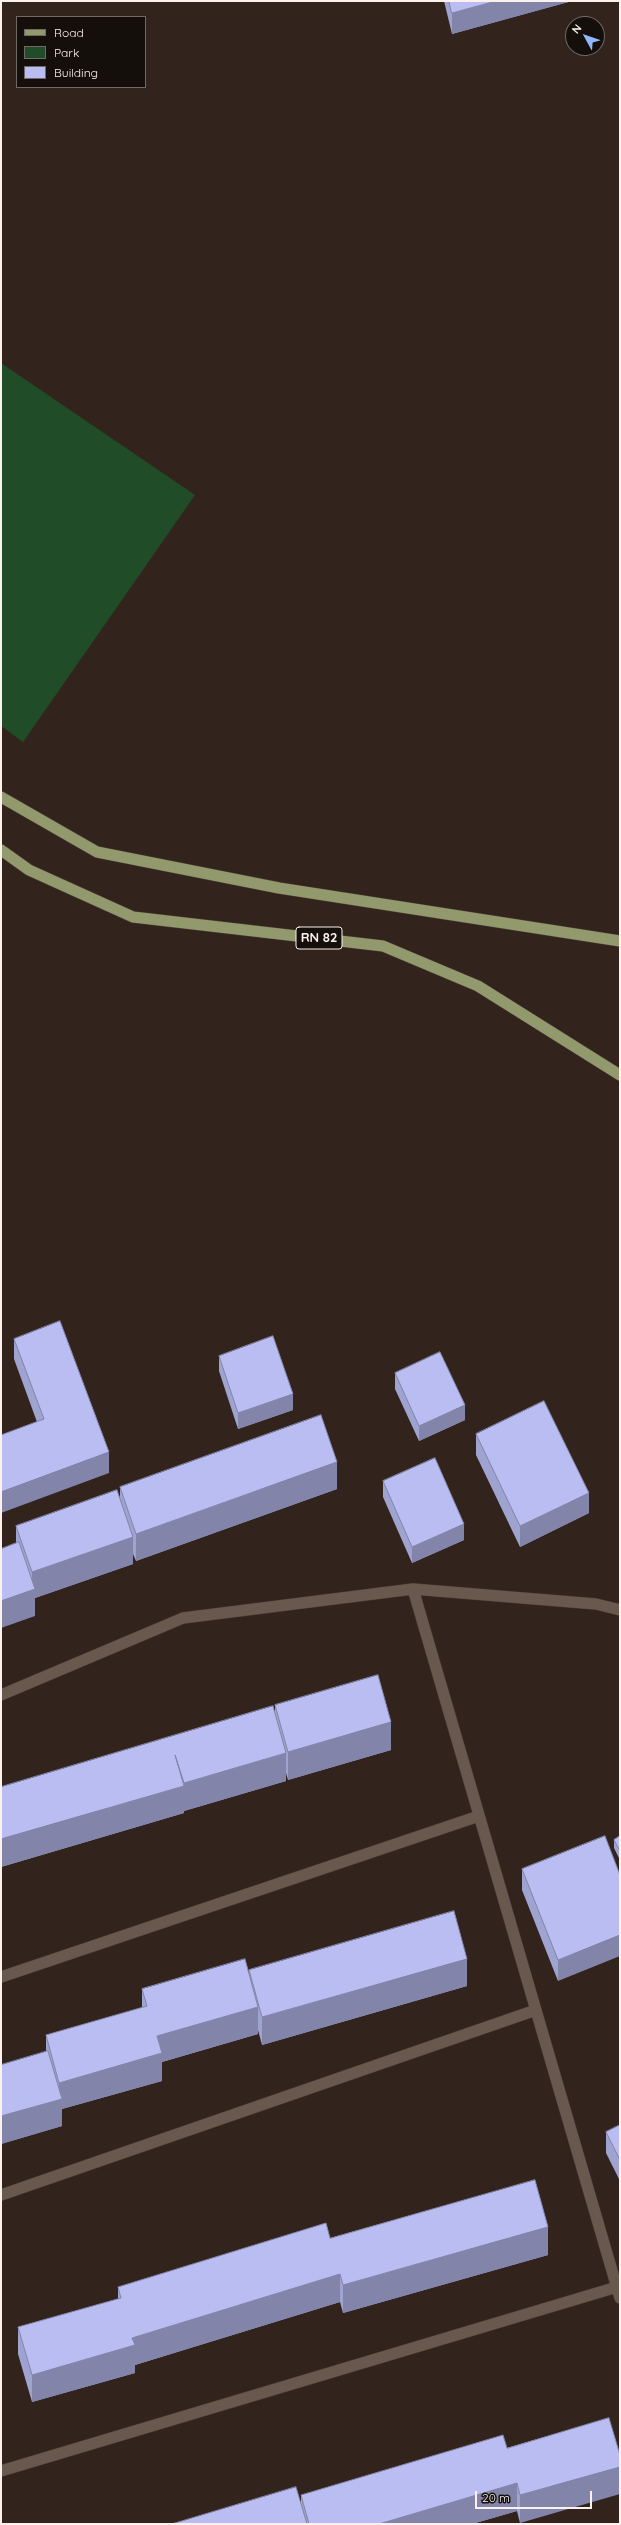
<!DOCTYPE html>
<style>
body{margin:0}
#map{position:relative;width:621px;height:2525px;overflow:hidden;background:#32241c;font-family:Quicksand,sans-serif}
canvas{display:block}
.frame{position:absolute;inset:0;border:2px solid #fcf1ec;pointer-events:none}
.legend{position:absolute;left:16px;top:16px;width:130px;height:72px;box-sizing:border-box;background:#150f0b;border:1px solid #716965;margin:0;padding:5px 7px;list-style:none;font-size:12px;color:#fcf1ec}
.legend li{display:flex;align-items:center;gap:8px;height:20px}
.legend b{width:20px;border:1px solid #716965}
.north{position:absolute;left:565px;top:16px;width:40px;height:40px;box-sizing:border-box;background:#150f0b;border:1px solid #716965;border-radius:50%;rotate:310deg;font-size:11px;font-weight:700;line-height:16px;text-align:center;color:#fcf1ec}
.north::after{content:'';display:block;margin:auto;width:14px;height:18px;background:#93b7fd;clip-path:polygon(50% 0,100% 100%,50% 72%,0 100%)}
.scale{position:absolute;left:475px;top:2491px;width:117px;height:18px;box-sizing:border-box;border:2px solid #fcf1ec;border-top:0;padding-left:5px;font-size:12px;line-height:14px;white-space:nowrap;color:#fcf1ec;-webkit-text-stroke:3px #150f0b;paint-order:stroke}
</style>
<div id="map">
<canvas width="621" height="2525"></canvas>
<div class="frame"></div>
<ul class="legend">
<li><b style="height:5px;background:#92996d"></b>Road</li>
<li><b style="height:11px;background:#204d28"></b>Park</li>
<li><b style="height:11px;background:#b9bdf1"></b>Building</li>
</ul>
<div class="north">N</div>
<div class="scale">20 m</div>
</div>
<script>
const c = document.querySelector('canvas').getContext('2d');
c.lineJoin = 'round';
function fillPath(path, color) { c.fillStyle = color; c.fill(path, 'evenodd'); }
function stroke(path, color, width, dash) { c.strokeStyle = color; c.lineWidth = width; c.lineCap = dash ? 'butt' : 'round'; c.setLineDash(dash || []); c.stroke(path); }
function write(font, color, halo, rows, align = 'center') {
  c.font = font + ' Quicksand,sans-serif'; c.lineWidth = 4; c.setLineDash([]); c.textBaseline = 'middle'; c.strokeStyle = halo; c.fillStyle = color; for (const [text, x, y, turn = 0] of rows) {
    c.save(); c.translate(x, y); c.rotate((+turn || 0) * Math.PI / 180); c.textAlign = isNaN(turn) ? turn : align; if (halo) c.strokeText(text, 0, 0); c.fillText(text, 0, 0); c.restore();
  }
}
fillPath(new Path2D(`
 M1 363 195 495 23 742 1 726Z`), '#204d28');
const minor = new Path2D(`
 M413 1589 620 2298
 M1 1695 183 1618 413 1589 596 1604 620 1610
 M1 1977 479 1816
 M1 2195 536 2010
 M1 2471 617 2287`);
const primary = new Path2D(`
 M1 797 97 852 279 888 620 941
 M1 850 29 870 133 917 383 946 478 986 620 1075`);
stroke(minor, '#4c3f39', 12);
stroke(primary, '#4c3f39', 12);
stroke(minor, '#69584e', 11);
stroke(primary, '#92996d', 11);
fillPath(new Path2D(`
 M444 1H572L452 34Z
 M14 1339 109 1473 37 1422 14 1359Z
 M219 1356 293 1410 238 1429 219 1371Z
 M395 1373 465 1420 419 1441 395 1389Z
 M476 1434 589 1513 520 1547 476 1455Z
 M383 1481 464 1540 412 1563 383 1497Z
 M120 1487 337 1489 136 1561 133 1554V1564L35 1598V1616L16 1543V1526L120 1497Z
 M275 1705 391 1750 288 1780 286 1773V1781L184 1811V1810V1813L1 1867 275 1712Z
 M620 1836V1860L614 1848V1840Z
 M522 1869 620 1875 558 1981 522 1890Z
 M249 1970 467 1986 262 2045 258 2030V2034L162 2062V2081L62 2109V2126L1 2144V2065L46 2052V2035L142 2008V1989L249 1974Z
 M620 2125V2181L606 2153V2132Z
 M330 2238 548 2255 343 2313 340 2302 135 2365V2373L32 2402 18 2354V2327L118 2299V2287Z
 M609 2418 520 2523 517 2511 472 2524H172L301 2502V2495L507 2448Z`), '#9fa3cf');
fillPath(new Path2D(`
 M496 1H572L452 34V13Z
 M293 1394V1410L238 1429V1413Z
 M465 1405V1420L419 1441V1426Z
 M109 1452V1473L1 1513V1492Z
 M337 1462V1489L136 1561V1534Z
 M589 1493V1513L520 1547V1526Z
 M464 1524V1540L412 1563V1547Z
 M133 1537V1564L35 1598V1616L1 1628V1601L32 1590V1572Z
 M391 1722V1750L288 1780V1752Z
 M286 1753V1781L184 1811V1783Z
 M184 1786V1813L1 1867V1839Z
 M620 1935V1956L558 1981V1960Z
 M467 1959V1986L262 2045V2017Z
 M258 2007V2034L162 2062V2081L62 2109V2126L1 2144V2116L59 2100V2083L157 2036Z
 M548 2227V2255L343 2313V2285Z
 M340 2274V2302L135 2365V2373L32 2402V2375L132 2338Z
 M620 2467V2494L520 2523V2495Z
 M517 2483V2511L472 2524H379Z`), '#8284a9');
const building = new Path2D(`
 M449 1H496L452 13Z
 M60 1321 109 1452 1 1492V1435L44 1419 14 1339Z
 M273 1336 293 1394 238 1413 219 1356Z
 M440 1352 465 1405 419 1426 395 1373Z
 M544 1401 589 1493 520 1526 476 1434Z
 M321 1415 337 1462 136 1534 120 1487Z
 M435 1458 464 1524 412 1547 383 1481Z
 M117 1490 133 1537 32 1572 16 1526Z
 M19 1542 35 1589 1 1601V1549Z
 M378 1675 391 1722 288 1752 275 1705Z
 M273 1706 286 1753 184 1783 175 1755 184 1786 1 1839V1787Z
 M605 1836 620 1875V1935L558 1960 522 1869Z
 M620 1836V1851L614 1840Z
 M454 1911 467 1959 262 2017 249 1970Z
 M245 1959 258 2007 157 2036 162 2053 59 2083 46 2035 147 2006 142 1989Z
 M48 2051 62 2099 1 2116V2065Z
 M620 2125V2160L606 2132Z
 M535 2180 548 2227 343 2285 340 2274 132 2338 135 2345 32 2375 18 2327 121 2298 118 2287 326 2223 330 2238Z
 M609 2418 620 2455V2467L520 2495 517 2483 379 2524H309L301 2495 503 2435 507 2448Z
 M296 2487 307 2524H172Z`);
fillPath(building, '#b9bdf1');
stroke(building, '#8284a9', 1);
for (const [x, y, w] of [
 [319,938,46]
]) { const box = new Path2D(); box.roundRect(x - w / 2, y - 11, w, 22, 3); c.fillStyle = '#150f0b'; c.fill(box); stroke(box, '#fcf1ec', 1); }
write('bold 13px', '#fcf1ec', null, [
 ["RN 82",319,938]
]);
</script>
